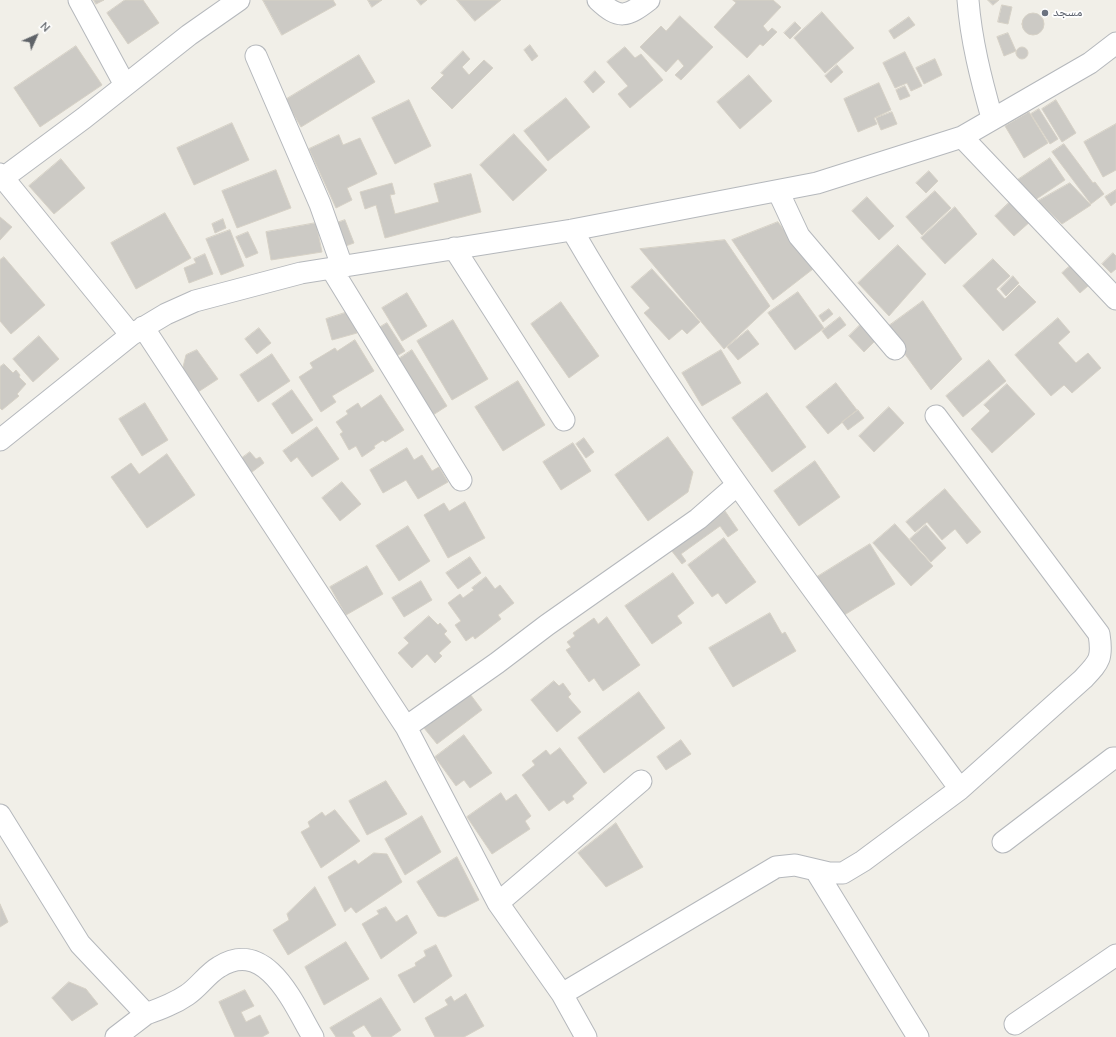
<!DOCTYPE html>
<meta charset="utf-8">
<style>
body{margin:0}
#map{position:relative;width:1116px;height:1037px;overflow:hidden;background:#f1efe8;font-family:"Nunito Sans",sans-serif}
canvas{display:block}
.north{position:absolute;left:16px;top:16px;width:40px;height:40px;-webkit-text-stroke:3px #fff;paint-order:stroke;rotate:45deg;font-size:11px;font-weight:700;line-height:16px;text-align:center;color:#5f6368}
.north::after{content:'';display:block;margin:auto;width:14px;height:18px;background:#5f6368;clip-path:polygon(50% 0,100% 100%,50% 72%,0 100%)}
</style>
<div id="map">
<canvas width="1116" height="1037"></canvas>
<div class="north">N</div>
</div>
<script>
const c = document.querySelector('canvas').getContext('2d');
c.lineJoin = 'round';
function fillPath(path, color) { c.fillStyle = color; c.fill(path, 'evenodd'); }
function stroke(path, color, width, dash) { c.strokeStyle = color; c.lineWidth = width; c.lineCap = dash ? 'butt' : 'round'; c.setLineDash(dash || []); c.stroke(path); }
function write(font, color, halo, rows, align = 'center') {
  c.font = font + ' "Nunito Sans","Noto Naskh Arabic",sans-serif'; c.lineWidth = 3.5; c.setLineDash([]); c.textBaseline = 'middle'; c.strokeStyle = halo; c.fillStyle = color; for (const [text, x, y, turn = 0] of rows) {
    c.save(); c.translate(x, y); c.rotate((+turn || 0) * Math.PI / 180); c.textAlign = isNaN(turn) ? turn : align; if (halo) c.strokeText(text, 0, 0); c.fillText(text, 0, 0); c.restore();
  }
}
const building = new Path2D(`
 M94 0H104L96 4Z
 M125 0H143L159 23 128 44 107 13Z
 M263 0H333L336 5 282 35Z
 M368 0H382L372 7Z
 M417 0H427L421 5Z
 M457 0H501L475 21Z
 M733 0H773L781 7 763 26 768 32 772 28 777 32 763 46 760 44 747 58 714 27 736 3Z
 M988 0H999L993 5Z
 M1002 5 1012 7 1008 24 998 22Z
 M822 12 854 48 825 73 794 38Z
 M1022 24a11 11 0 1 1 22 0a11 11 0 1 1-22 0Z
 M680 16 713 47 681 80 675 75 684 66 678 59 666 72 640 47 661 26 666 31Z
 M909 17 915 25 894 39 889 31Z
 M795 22 801 28 790 39 784 33Z
 M1008 33 1016 51 1004 56 997 37Z
 M530 45 538 56 532 61 524 50Z
 M76 46 102 85 40 127 14 88Z
 M1016 53a6 6 0 1 1 12 0a6 6 0 1 1-12 0Z
 M625 47 635 58 641 54 663 80 630 108 618 94 628 86 607 62Z
 M463 51 470 59 462 67 469 75 484 60 493 68 452 109 431 88 444 75 441 73Z
 M905 52 922 86 911 91 907 83 895 88 883 63Z
 M359 55 375 82 301 127 285 100Z
 M935 59 942 75 924 84 916 68Z
 M837 65 843 72 831 83 825 76Z
 M595 71 605 82 593 93 584 82Z
 M749 75 772 101 740 129 717 102Z
 M879 83 891 110 874 118 877 124 858 132 844 99Z
 M905 86 910 96 900 100 896 90Z
 M566 98 590 127 548 161 524 131Z
 M409 100 431 146 395 164 372 118Z
 M1056 100 1076 133 1062 142 1042 109Z
 M1039 109 1058 139 1050 144 1031 114Z
 M892 112 897 124 881 130 876 118Z
 M1029 112 1048 143 1024 158 1005 126Z
 M232 123 249 160 194 185 177 148Z
 M1116 124V170L1103 177 1084 142Z
 M514 134 547 170 513 201 480 165Z
 M339 135 343 145 360 138 377 174 347 188 352 200 336 208 309 149Z
 M1064 144 1093 183 1095 182 1104 194 1091 204 1052 152Z
 M1050 158 1065 180 1035 200 1016 181Z
 M61 159 85 188 54 214 29 186Z
 M276 170 291 208 237 228 222 191Z
 M929 171 938 181 926 193 916 183Z
 M471 174 481 212 385 238 376 205 365 209 360 192 392 183 395 194 390 195 395 214 439 202 434 184Z
 M1070 183 1091 205 1062 224 1038 201Z
 M1116 190V202L1111 206 1105 197Z
 M935 191 951 208 922 235 906 217Z
 M867 197 894 226 879 240 852 211Z
 M1012 200 1031 221 1014 236 995 216Z
 M955 207 977 234 945 264 921 238Z
 M165 213 191 258 136 289 111 243Z
 M0 217 12 227 0 240Z
 M223 219 226 228 215 233 212 224Z
 M345 220 354 243 340 248 331 225Z
 M778 222 813 269 773 300 732 240Z
 M316 223 322 252 271 260 266 232Z
 M230 230 244 266 221 275 206 239Z
 M248 232 258 253 246 258 236 237Z
 M725 240 770 306 724 349 640 249Z
 M898 245 926 274 889 316 858 283Z
 M1113 253 1116 256V269L1111 273 1102 264Z
 M205 254 213 274 189 283 184 268 196 263 194 259Z
 M4 257 45 305 11 334 0 321V260Z
 M993 259 1010 276 996 289 1005 299 1019 285 1036 302 1003 331 963 286Z
 M1070 266 1088 286 1080 293 1062 273Z
 M652 269 700 322 687 334 682 329 669 340 644 313 650 308 631 287Z
 M1013 276 1019 283 1006 296 1000 289Z
 M798 292 824 328 795 350 768 313Z
 M407 293 427 326 402 341 382 308Z
 M923 301 962 359 931 390 886 328Z
 M561 302 599 356 569 378 531 324Z
 M829 309 833 314 823 322 819 316Z
 M351 311 357 333 332 340 326 319Z
 M840 317 846 325 828 339 822 331Z
 M1058 318 1070 332 1058 343 1076 363 1088 353 1101 368 1072 393 1064 385 1051 396 1015 355Z
 M453 320 488 379 452 400 417 341Z
 M387 323 405 351 395 357 377 329Z
 M862 323 877 339 864 352 849 336Z
 M259 328 271 343 257 354 245 339Z
 M748 330 759 344 738 360 727 347Z
 M39 336 59 359 33 382 13 359Z
 M355 340 374 371 332 396 336 402 321 412 299 377 313 368 310 363 335 348 337 351Z
 M197 350 218 379 195 394 181 375 186 355Z
 M412 350 447 406 433 415 397 360Z
 M721 350 741 383 702 406 682 373Z
 M272 354 290 381 258 402 240 375Z
 M989 360 1006 381 963 417 946 396Z
 M4 364 13 373 16 370 20 375 19 377 26 384 17 394 19 396 2 410 0 408V367Z
 M518 381 545 425 503 451 475 407Z
 M836 383 857 410 828 434 806 407Z
 M1007 384 1035 414 992 453 971 429 990 411 984 405Z
 M292 390 313 420 292 434 272 404Z
 M767 393 806 447 772 472 732 418Z
 M381 395 404 430 385 442 383 440 374 446 375 448 362 457 356 446 349 450 340 434 343 432 336 422 348 414 346 411 358 403 361 408Z
 M145 403 168 440 142 456 119 419Z
 M889 407 904 423 874 452 859 436Z
 M858 410 864 418 848 430 842 422Z
 M317 427 339 459 312 477 297 457 291 462 283 451Z
 M668 437 693 472 688 492 648 521 615 475Z
 M584 438 594 452 586 458 576 444Z
 M573 443 591 471 561 490 543 462Z
 M407 448 414 460 422 455 432 471 439 467 448 482 418 499 406 480 383 493 370 470Z
 M250 452 256 459 260 457 264 463 248 475 238 461Z
 M167 454 195 495 147 528 111 477 131 463 139 474Z
 M815 461 840 497 799 526 774 491Z
 M342 482 361 504 340 521 322 498Z
 M945 489 981 532 967 544 955 529 942 540 927 522 915 532 906 522Z
 M465 502 485 538 448 558 424 515 444 503 449 511Z
 M725 511 738 530 728 537 720 526 681 554 686 561 682 564 671 550Z
 M895 524 933 566 911 586 873 543Z
 M926 525 946 548 931 562 910 539Z
 M408 526 430 561 399 581 376 546Z
 M724 538 756 582 726 604 718 593 712 597 688 565Z
 M870 544 895 584 841 617 817 577Z
 M470 557 481 573 458 589 446 573Z
 M367 566 383 594 346 615 330 587Z
 M673 573 694 603 677 616 682 623 652 644 625 606Z
 M486 577 495 589 500 585 514 603 498 615 501 619 475 639 473 636 466 641 455 625 461 621 448 603 460 594 463 598 474 590 472 588Z
 M421 581 432 600 404 617 392 598Z
 M770 613 782 634 785 632 796 651 733 687 709 648Z
 M429 616 438 625 440 623 447 631 444 634 451 642 439 653 442 656 435 663 427 654 412 668 398 653 409 643 404 638Z
 M607 617 640 665 603 691 594 678 589 682 566 650 571 647 567 642 575 636 573 633 594 618 598 624Z
 M554 681 559 686 563 683 571 694 568 697 581 712 557 732 531 700Z
 M639 692 665 728 604 773 578 738Z
 M470 694 482 710 437 744 424 728Z
 M464 735 492 773 470 788 464 780 456 786 435 757Z
 M681 740 691 754 666 770 657 757Z
 M560 748 587 783 572 796 574 799 567 804 564 800 549 811 522 775 535 765 532 761 546 750 550 755Z
 M386 781 407 814 367 835 349 801Z
 M501 793 506 801 516 794 531 816 525 821 530 829 492 854 467 817Z
 M335 810 360 841 321 868 301 832 310 827 308 822 322 812 325 816Z
 M422 816 441 852 405 875 385 839Z
 M616 823 643 867 606 887 578 853Z
 M374 853 387 854 402 882 356 913 351 907 345 912 328 877 355 860 358 864Z
 M457 857 479 900 445 917 438 916 417 882Z
 M315 887 336 925 288 955 273 930 289 920 287 914Z
 M0 904 8 922 0 927Z
 M386 907 396 922 407 915 417 933 381 959 362 924 379 914 377 911Z
 M346 942 369 979 324 1005 305 967Z
 M436 945 452 976 414 1003 398 975 416 966 415 963 426 956 424 951Z
 M69 982 86 989 98 1004 72 1021 52 998Z
 M245 990 254 1006 241 1012 246 1022 260 1015 269 1033 262 1037H235L219 1002Z
 M466 994 484 1026 464 1037H435L425 1018 448 1005 445 1000 451 996 454 1001Z
 M381 998 401 1030 391 1037H372L364 1025 352 1032 355 1037H336L330 1028Z`);
fillPath(building, '#cccac5');
stroke(building, '#d6d1c6', 1);
const street = new Path2D(`
 M79 0 125 85
 M598 0C619 20 627 17 649 0
 M968 0C971 40 981 79 992 118
 M256 56 320 204 342 266
 M962 137 1116 299
 M0 174 131 335
 M3 178 84 118 189 35 239 0
 M778 191 799 236 895 349
 M572 230C686 426 826 606 960 789
 M454 248 564 420
 M331 268 461 480
 M143 327 406 727 498 903 562 994 586 1037
 M0 440 131 335 166 314 195 301 301 273 572 230 817 183 962 137 1090 63 1116 43
 M406 727 497 663 547 625 698 519 737 485
 M0 815 80 944 146 1014C160 1009 174 1004 187 995 199 987 207 974 219 967 267 937 294 1005 313 1037
 M1003 842 1113 758H1116
 M816 871 918 1037
 M498 903 641 781
 M562 994 776 867 795 865 829 873H843L863 861 960 789 1083 679C1099 662 1103 659 1099 634L936 416
 M1015 1024 1116 955
 M116 1037 146 1014`);
stroke(street, '#b5b8bc', 23);
stroke(street, '#fff', 21);
for (const [x, y, r, color] of [
 [1045,13,4,"#6b7280"]
]) { const dot = new Path2D(); dot.arc(x, y, r, 0, 2 * Math.PI); c.fillStyle = color; c.fill(dot); stroke(dot, '#fff', 1.5); }
write('13px', '#5b616d', '#fff', [
 ["مسجد",1053,13]
], 'left');
</script>
